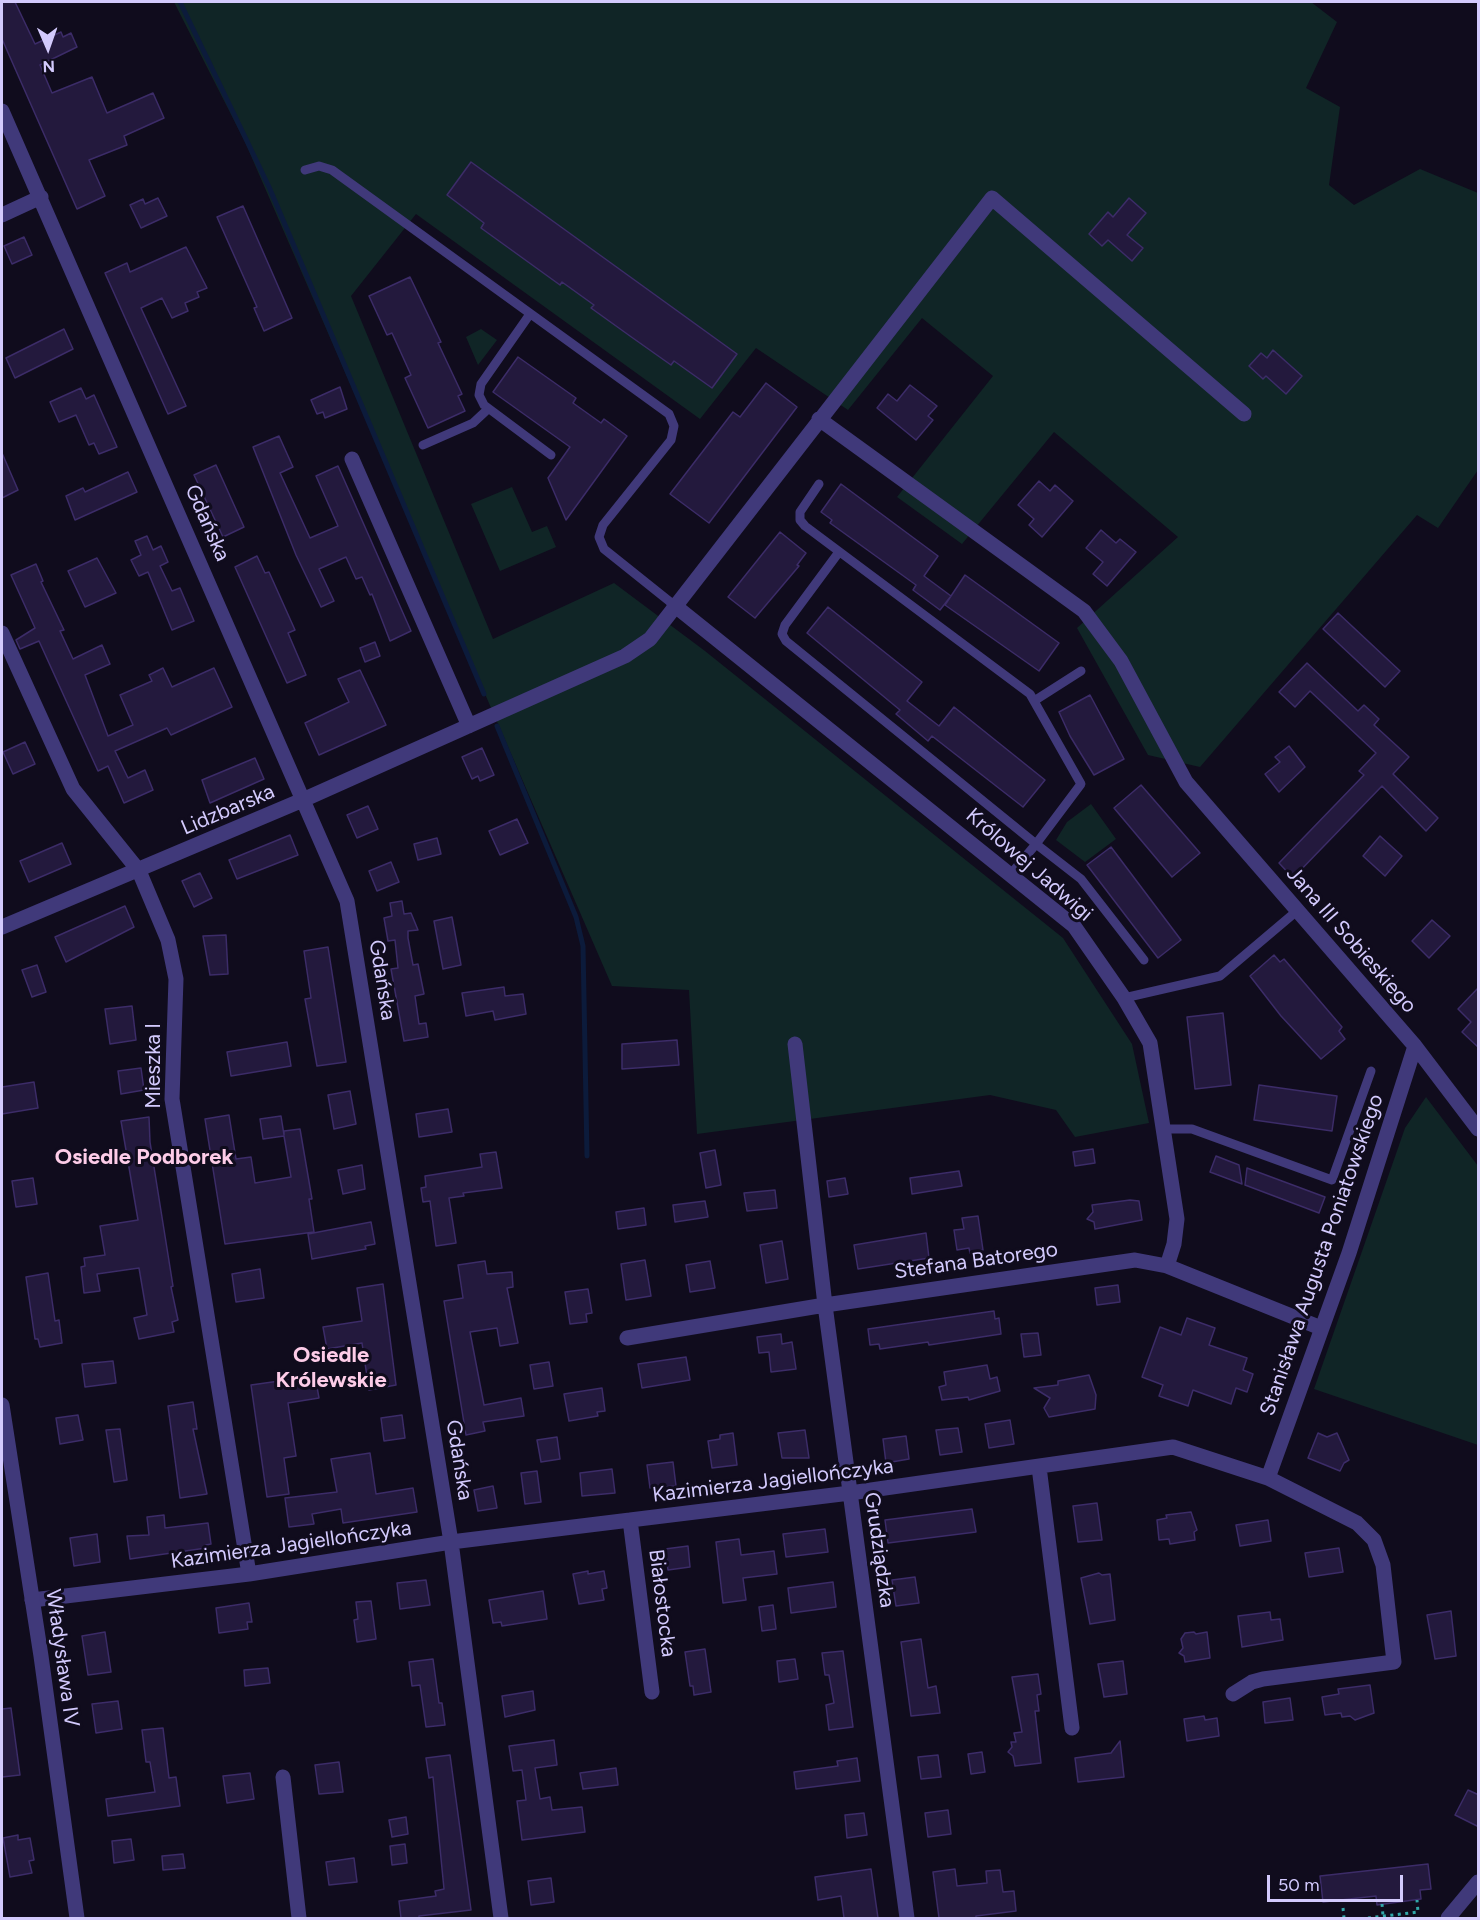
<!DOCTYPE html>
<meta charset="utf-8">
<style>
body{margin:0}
#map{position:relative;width:1480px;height:1920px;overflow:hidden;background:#100c1d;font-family:Figtree,sans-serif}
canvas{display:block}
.frame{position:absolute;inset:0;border:3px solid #d3cafd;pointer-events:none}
.north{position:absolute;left:18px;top:18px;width:60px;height:60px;-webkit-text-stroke:4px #100c1d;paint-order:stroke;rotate:178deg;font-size:16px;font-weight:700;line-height:24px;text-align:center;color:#d3cafd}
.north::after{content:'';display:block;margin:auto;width:21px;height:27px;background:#d3cafd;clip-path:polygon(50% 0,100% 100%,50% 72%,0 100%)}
.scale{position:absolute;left:1267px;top:1875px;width:136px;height:27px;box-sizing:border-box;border:3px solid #d3cafd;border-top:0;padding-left:8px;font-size:18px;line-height:21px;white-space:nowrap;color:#d3cafd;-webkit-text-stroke:4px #100c1d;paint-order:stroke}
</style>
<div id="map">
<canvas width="1480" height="1920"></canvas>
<div class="frame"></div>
<div class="north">N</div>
<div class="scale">50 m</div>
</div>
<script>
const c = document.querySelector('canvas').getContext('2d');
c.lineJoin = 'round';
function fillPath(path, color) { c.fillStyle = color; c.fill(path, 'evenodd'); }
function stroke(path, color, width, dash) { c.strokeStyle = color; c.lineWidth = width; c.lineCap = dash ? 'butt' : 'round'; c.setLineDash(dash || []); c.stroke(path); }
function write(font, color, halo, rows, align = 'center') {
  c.font = font + ' Figtree,sans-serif'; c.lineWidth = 6; c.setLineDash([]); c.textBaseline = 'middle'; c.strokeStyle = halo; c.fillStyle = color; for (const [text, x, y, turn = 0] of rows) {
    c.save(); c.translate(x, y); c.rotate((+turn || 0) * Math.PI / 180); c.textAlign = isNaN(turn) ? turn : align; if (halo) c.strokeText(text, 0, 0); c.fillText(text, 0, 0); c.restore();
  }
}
fillPath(new Path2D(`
 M174 2H1311L1337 22 1306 88 1340 107 1329 185 1354 205 1420 169 1478 193V470L1438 528 1417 515 1200 767 1148 755 1077 628 1178 537 1054 432 962 544 897 497 993 376 922 318 848 410 756 348 700 419 416 214 351 296 493 639 614 583 705 651 1063 938 1132 1044 1149 1123 1075 1137 1056 1110 990 1095 697 1134 689 990 612 986 245 142Z
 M481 329 497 340 478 365 466 337Z
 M512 487 532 532 547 526 556 547 500 571 471 504Z
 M1091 804 1116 839 1085 862 1056 840 1067 822Z
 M1426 1097 1478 1166V1445L1314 1389 1405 1128Z`), '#102526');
stroke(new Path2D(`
 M180 2 269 187 484 694
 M497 726 576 917 583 946 587 1156`), '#0c1b3b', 5);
const building = new Path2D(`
 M2 2H15L35 44 61 32 63 37 71 33 77 47 40 65 52 93 92 77 107 113 153 93 164 118 124 136 127 145 89 160 105 196 77 209 2 39Z
 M471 162 737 354 712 388 674 361 671 365 630 336 591 308 594 305 562 282 560 285 481 228 484 223 447 195Z
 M158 198 167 216 141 228 130 205 143 199 145 204Z
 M1129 198 1146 213 1127 235 1143 248 1132 261 1108 240 1102 246 1089 234 1108 212 1113 217Z
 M243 206 292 318 264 331 254 308 257 307 217 217Z
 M24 237 32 255 12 264 4 246Z
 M186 247 207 288 197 292 199 297 185 303 188 311 172 318 162 298 141 308 186 406 168 414 105 273 127 263 130 272Z
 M410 277 441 342 438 343 462 394 458 396 465 411 428 428 405 378 411 375 392 333 387 335 369 296Z
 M64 329 73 349 15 378 6 358Z
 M1273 350 1302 376 1286 394 1266 376 1263 379 1249 366 1261 353 1267 358Z
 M518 357 576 398 573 403 601 423 604 419 627 436 566 520 548 478 570 447 493 392Z
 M766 383 797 407 709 523 670 494 733 412 740 417Z
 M910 385 937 406 928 416 933 420 916 440 877 408 888 394 897 401Z
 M340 387 347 409 325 418 323 412 317 414 311 400Z
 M81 388 86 399 94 395 117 447 99 454 94 443 89 445 76 415 59 422 50 402Z
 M279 436 293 467 280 473 310 538 338 526 316 476 338 466 411 631 390 641 372 594 370 595 362 577 356 579 346 557 319 569 334 601 321 607 296 555 253 447Z
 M2 453 18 490 2 498Z
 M216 465 244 527 223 537 194 475Z
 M128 472 137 492 75 520 66 496 83 488 85 492Z
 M1039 481 1050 491 1055 485 1073 501 1042 537 1029 525 1034 519 1018 505Z
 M841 484 938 556 924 576 951 596 940 610 913 590 916 585 830 523 832 520 821 512Z
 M1101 530 1116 543 1120 539 1136 552 1107 586 1093 574 1103 562 1086 548Z
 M780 532 806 553 797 565 799 566 755 618 728 597Z
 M147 536 153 550 161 546 168 562 160 566 172 591 180 588 194 621 172 630 148 572 139 576 131 560 141 555 135 541Z
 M257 556 265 573 269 572 295 630 288 633 306 675 287 683 235 567Z
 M97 558 116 593 85 607 68 571Z
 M36 564 43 581 41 582 64 630 60 631 73 659 102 645 110 664 85 675 108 736 133 725 120 695 152 681 149 675 163 668 172 687 214 668 232 707 171 735 167 728 115 751 128 778 145 770 153 790 124 803 108 766 98 771 39 641 20 649 16 640 35 628 11 575Z
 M965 575 1059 643 1039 671 945 605Z
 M828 607 922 682 907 701 939 726 954 707 1045 780 1023 807 932 736 928 741 896 714 900 710 807 633Z
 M1338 613 1400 671 1385 687 1323 629Z
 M375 642 380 656 365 662 360 648Z
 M1307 663 1358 711 1364 705 1379 719 1374 725 1409 757 1393 774 1438 818 1426 831 1382 786 1293 878 1279 863 1364 775 1359 771 1376 753 1310 691 1295 707 1279 692Z
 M360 670 386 725 319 755 305 723 349 702 338 679Z
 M1090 695 1124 759 1094 775 1070 736 1059 712Z
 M25 742 35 764 13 774 3 752Z
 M1289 746 1305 767 1279 792 1265 774 1280 762 1275 757Z
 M482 748 494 775 480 781 478 776 472 779 462 757Z
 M255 758 264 779 210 803 202 780Z
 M1141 785 1200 853 1172 877 1114 808Z
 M368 806 378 829 357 838 347 815Z
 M517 819 528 843 500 855 489 831Z
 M290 835 298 855 237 879 229 860Z
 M1380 836 1402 856 1385 876 1363 856Z
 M437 838 441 854 418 860 414 844Z
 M62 843 71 864 29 882 20 861Z
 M1111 847 1181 940 1158 958 1087 865Z
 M391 862 399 882 377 891 369 871Z
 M200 873 212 898 194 907 182 881Z
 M402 901 404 914 411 913 418 930 408 931V938L413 965 418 964 424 994 415 996 419 1024 426 1023 428 1037 404 1041 391 969 398 968 395 940 388 941 384 918 392 916 390 903Z
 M125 906 134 927 66 962 55 937Z
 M452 917 461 965 443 969 434 921Z
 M1432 920 1450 936 1429 958 1412 941Z
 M226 935 228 974 210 975 203 936Z
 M328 947 346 1062 317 1066 305 999 311 998 304 951Z
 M1274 955 1280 962 1284 959 1342 1027 1339 1031 1345 1039 1321 1059 1281 1016 1250 976Z
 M37 965 46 992 32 997 22 970Z
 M504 987 505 996 523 994 526 1014 495 1020 493 1011 466 1016 462 993Z
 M1479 987V1048L1462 1032 1471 1022 1458 1009Z
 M132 1006 136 1040 110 1044 105 1009Z
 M1223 1013 1231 1085 1195 1089 1187 1017Z
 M677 1040 679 1065 622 1069V1044Z
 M287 1042 291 1066 231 1076 227 1052Z
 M141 1068 144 1090 121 1094 118 1071Z
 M34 1082 38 1108 2 1114V1087Z
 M1259 1085 1337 1096 1332 1131 1254 1120Z
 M350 1091 356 1124 334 1129 328 1095Z
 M448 1109 452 1132 419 1137 416 1114Z
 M229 1115 236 1159 251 1157 255 1183 291 1177 284 1136 263 1139 260 1119 281 1116 284 1135V1131L300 1129 312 1199H309L314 1232 225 1244 205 1119Z
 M149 1117 150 1142 173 1286 171 1287 178 1320 172 1322 174 1332 139 1339 134 1318 147 1315 139 1268 97 1274 100 1291 84 1293 81 1267 85 1266 84 1258 105 1255 100 1226 138 1220 121 1121Z
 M1093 1149 1095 1163 1075 1166 1073 1152Z
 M715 1150 721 1185 706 1188 700 1153Z
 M496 1152 502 1188 463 1193 464 1196 449 1198 456 1243 436 1246 430 1201 423 1202 421 1188 426 1187 425 1176 482 1167 480 1154Z
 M1216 1156 1239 1165 1242 1184 1210 1172Z
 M362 1165 365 1189 343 1194 338 1170Z
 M1247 1168 1325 1197 1319 1213 1245 1185Z
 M959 1171 962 1186 912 1194 910 1178Z
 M33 1178 37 1204 16 1207 12 1181Z
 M845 1178 848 1194 829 1197 827 1181Z
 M775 1190 777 1208 747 1211 744 1193Z
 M1130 1200 1139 1201 1142 1220 1095 1229 1094 1222 1087 1219 1093 1212 1092 1205Z
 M705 1201 708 1217 675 1222 673 1205Z
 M644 1208 646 1225 618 1229 616 1212Z
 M978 1216 983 1250 970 1253 969 1248 957 1250 954 1230 964 1229 962 1218Z
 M371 1222 375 1244 365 1246 366 1249 312 1259 308 1234Z
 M926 1233 929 1258 858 1269 854 1245Z
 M782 1241 788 1279 766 1283 760 1245Z
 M645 1260 651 1296 626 1300 621 1264Z
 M485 1261 487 1274 512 1272 513 1287 507 1288 518 1343 500 1346 497 1328 470 1332 484 1405 521 1398 524 1416 483 1422 485 1431 466 1435 444 1301 463 1298 458 1265Z
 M710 1261 715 1288 690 1292 686 1265Z
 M260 1269 264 1298 236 1302 232 1274Z
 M48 1273 55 1321 59 1320 62 1343 40 1347 38 1339H35L26 1277Z
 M383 1284 396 1385 369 1390 362 1343 327 1349 323 1327 362 1321 357 1288Z
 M1118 1285 1120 1302 1097 1305 1095 1288Z
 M588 1289 592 1313 586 1314 587 1322 570 1324 565 1292Z
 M994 1311 995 1319 999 1318 1001 1334 929 1345 928 1342 880 1349 879 1344 870 1345 868 1329Z
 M1187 1318 1215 1328 1209 1345 1247 1358 1243 1370 1253 1374 1247 1392 1236 1388 1231 1404 1193 1390 1188 1406 1159 1396 1163 1385 1142 1377 1160 1327 1181 1335Z
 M1038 1333 1041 1355 1024 1357 1021 1334Z
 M781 1334 782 1344 792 1342 796 1369 771 1372 769 1352 759 1353 757 1337Z
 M686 1357 690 1380 642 1388 638 1364Z
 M113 1361 116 1383 85 1387 82 1364Z
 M549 1362 553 1386 534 1389 530 1365Z
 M987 1365 990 1379 997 1377 1000 1391 969 1400 968 1397 942 1400 939 1387 946 1385 944 1372Z
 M1089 1375 1096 1395 1095 1409 1049 1417 1044 1408 1050 1398 1034 1388 1058 1385V1381Z
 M315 1376 319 1398 288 1403 296 1456 284 1458 289 1494 267 1497 251 1385Z
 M602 1388 605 1411 597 1412 598 1416 569 1421 564 1394Z
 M193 1402 197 1429H193L207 1494 180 1498 168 1406Z
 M78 1415 83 1440 60 1444 56 1418Z
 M402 1415 405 1438 384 1441 381 1418Z
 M1010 1420 1014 1444 989 1448 985 1424Z
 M958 1428 962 1452 940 1455 936 1430Z
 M120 1429 127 1480 114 1482 106 1430Z
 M805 1430 809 1458H782L778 1433Z
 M733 1433 737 1465 712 1468 708 1441 720 1439V1435Z
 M1318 1433 1327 1437 1337 1433 1349 1460 1344 1463 1340 1471 1308 1458Z
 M906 1436 909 1459 886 1463 883 1439Z
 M557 1437 560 1459 541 1462 537 1440Z
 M370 1453 376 1494 413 1488 417 1512 343 1523 341 1509 312 1514 314 1524 289 1527 285 1498 337 1492 331 1459Z
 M673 1462 676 1486 650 1488 647 1465Z
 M612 1469 615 1493 582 1496 580 1473Z
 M537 1471 541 1502 525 1504 521 1473Z
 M493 1486 497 1508 478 1511 474 1490Z
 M1097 1503 1102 1540 1078 1542 1073 1506Z
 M972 1509 976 1532 888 1543 885 1520Z
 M1191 1512 1197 1530 1194 1532 1195 1540 1170 1544 1169 1539 1159 1540 1157 1520 1167 1518 1166 1515Z
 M164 1515 165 1528 208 1523 211 1544 206 1545V1548L130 1559 127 1536 149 1535 147 1517Z
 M1268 1520 1271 1541 1240 1546 1236 1525Z
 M825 1529 828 1552 786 1557 783 1534Z
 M97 1534 100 1562 74 1566 70 1538Z
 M739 1539 741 1555 774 1551 777 1574 743 1578 746 1600 723 1603 716 1542Z
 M688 1546 690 1567 668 1570 665 1549Z
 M1339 1548 1343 1572 1309 1577 1305 1553Z
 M588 1571V1574L604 1571 607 1588 602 1589 604 1600 579 1604 573 1574Z
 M1099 1573 1102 1575 1110 1574 1115 1620 1090 1624 1081 1578Z
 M915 1577 919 1603 896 1606 892 1580Z
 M426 1580 430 1605 400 1609 397 1583Z
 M833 1582 836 1607 791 1613 788 1588Z
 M543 1591 547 1619 502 1626 501 1622 493 1623 489 1600Z
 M371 1601 376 1639 357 1642 354 1620 358 1619 356 1602Z
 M249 1603 252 1622H247L248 1629 219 1633 216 1608Z
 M773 1605 776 1629 762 1631 759 1607Z
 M1451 1611 1456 1656 1435 1659 1427 1615Z
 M1270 1612 1271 1620 1280 1619 1283 1640 1242 1647 1238 1616Z
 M105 1632 111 1672 88 1675 82 1636Z
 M1194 1632 1196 1634 1207 1632 1210 1658 1185 1662 1184 1656 1179 1653 1183 1648 1181 1639 1185 1633Z
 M921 1639 928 1688 936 1686 940 1713 911 1716 901 1642Z
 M705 1649 711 1692 694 1695 693 1686H690L685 1652Z
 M843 1651 853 1727 829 1730 826 1705 834 1703 829 1675H825L822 1653Z
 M433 1659 439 1703H442L445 1725 426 1727 420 1685 412 1686 409 1662Z
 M795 1659 798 1679 779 1682 777 1661Z
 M1123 1661 1127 1694 1104 1697 1098 1664Z
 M268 1668 270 1683 245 1686 244 1670Z
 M1038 1674 1041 1694 1037 1695 1039 1711H1035L1041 1763 1015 1766 1013 1756 1008 1752 1012 1747 1011 1742H1016L1014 1733 1022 1732 1012 1677Z
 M1370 1685 1374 1713 1355 1720 1350 1716 1342 1717 1341 1713 1325 1715 1322 1697 1339 1694 1338 1689Z
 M533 1691 535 1710 505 1717 502 1696Z
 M1290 1698 1293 1720 1265 1723 1263 1702Z
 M118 1701 122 1729 96 1733 92 1704Z
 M11 1708 20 1775 2 1777V1709Z
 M1204 1716 1205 1720 1217 1718 1219 1736 1187 1741 1184 1719Z
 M163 1728 169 1778 176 1777 180 1806 108 1816 106 1799 155 1792 150 1762H146L142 1730Z
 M554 1740 557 1765 535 1768 540 1799 550 1797 552 1810 582 1807 585 1832 522 1840 517 1801 526 1800 522 1770 513 1771 509 1746Z
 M1120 1741 1124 1777 1078 1782 1075 1758 1111 1753Z
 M982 1752 985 1772 971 1774 968 1754Z
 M450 1755 471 1910 419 1916V1918H401L399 1901 436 1896 435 1891 444 1889 433 1777 429 1778 426 1758Z
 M938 1755 941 1777 921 1779 918 1757Z
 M857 1758 860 1781 796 1789 794 1772 838 1766 837 1761Z
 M339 1762 343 1792 319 1794 315 1765Z
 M616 1768 618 1785 583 1789 580 1773Z
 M250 1773 254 1799 227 1803 223 1776Z
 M1468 1790 1479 1795V1827L1455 1815Z
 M948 1810 951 1834 928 1837 925 1813Z
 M864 1813 867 1835 847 1838 845 1815Z
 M406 1817 408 1834 392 1837 389 1820Z
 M18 1835V1840L30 1838 34 1860 29 1861 32 1873 10 1877 3 1838Z
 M131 1839 134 1860 114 1863 112 1841Z
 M405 1844 407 1863 392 1865 390 1846Z
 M183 1854 185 1868 163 1870 162 1856Z
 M354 1858 357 1882 329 1885 326 1862Z
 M1428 1864 1431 1889 1420 1890 1421 1899 1377 1905 1376 1896 1323 1902 1320 1876Z
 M871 1869 878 1918H844L841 1896 818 1900 815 1877Z
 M955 1869 957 1886 987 1883 986 1871 1000 1870 1003 1892 1014 1891 1016 1911 976 1916V1918H939L933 1872Z
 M551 1878 554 1902 531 1905 528 1881Z`);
fillPath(building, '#23193d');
stroke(building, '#3c2c68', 1.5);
stroke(new Path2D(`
 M1382 1904 1383 1916
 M1343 1908 1344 1918
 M1368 1918 1418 1912 1417 1900`), '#32a8a9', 3, [3, 4.5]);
stroke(new Path2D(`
 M305 170 319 166 332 170 669 414 674 426 671 440 603 525 599 537 604 549 674 605
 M530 314 481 384 479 395 484 405 551 455
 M423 445 473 423 488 409
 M819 484 800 512V520L805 526 1030 694 1081 784 1036 844 786 641 782 634 785 625 839 552
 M1034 701 1081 671
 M1011 874 1036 844 1081 879 1144 960
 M1124 998 1220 976 1298 910
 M1165 1129H1192L1332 1180 1371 1071`), '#40397a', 9);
stroke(new Path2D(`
 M2 111 347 901 451 1542 501 1918
 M2 215 41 197
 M819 419 1084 611 1121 661 1186 782 1415 1046 1478 1129
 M352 459 469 726
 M674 605 1074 926 1124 998 1150 1043 1177 1219 1174 1244 1167 1266
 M2 633 73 789 139 871 168 940 176 979 172 1099 249 1574
 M2 927 305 799 625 656 650 639 992 198 1244 414
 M795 1044 825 1305 907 1918
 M627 1338 825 1305 1135 1260 1167 1266 1321 1328
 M1039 1467 1072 1728
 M1268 1478 1349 1253 1415 1046
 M630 1520 652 1692
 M32 1600 249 1574 451 1542 850 1493 1173 1447 1268 1478 1357 1523 1374 1540 1383 1565 1394 1662 1263 1679 1252 1682 1233 1694
 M283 1777 299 1918
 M1448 1918 1478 1882`), '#40397a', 15);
stroke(new Path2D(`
 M2 1405 41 1656 77 1918`), '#40397a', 15);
write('21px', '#d3cafd', '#100c1d', [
 ["Gdańska",207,523,66],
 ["Lidzbarska",228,810,-23],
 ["Królowej Jadwigi",1029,865,41],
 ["Jana III Sobieskiego",1351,940,49],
 ["Gdańska",382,980,81],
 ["Mieszka I",154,1066,-90],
 ["Stanisława Augusta Poniatowskiego",1322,1255,-71],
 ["Stefana Batorego",976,1261,-8],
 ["Gdańska",459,1460,81],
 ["Kazimierza Jagiellończyka",773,1481,-7],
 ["Kazimierza Jagiellończyka",291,1545,-8],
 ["Grudziądzka",879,1550,82],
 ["Białostocka",662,1603,83],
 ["Władysława IV",62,1658,82]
]);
write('bold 22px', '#fdcce8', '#100c1d', [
 ["Osiedle Podborek",144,1158],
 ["Osiedle",331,1356],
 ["Królewskie",331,1381]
]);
</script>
